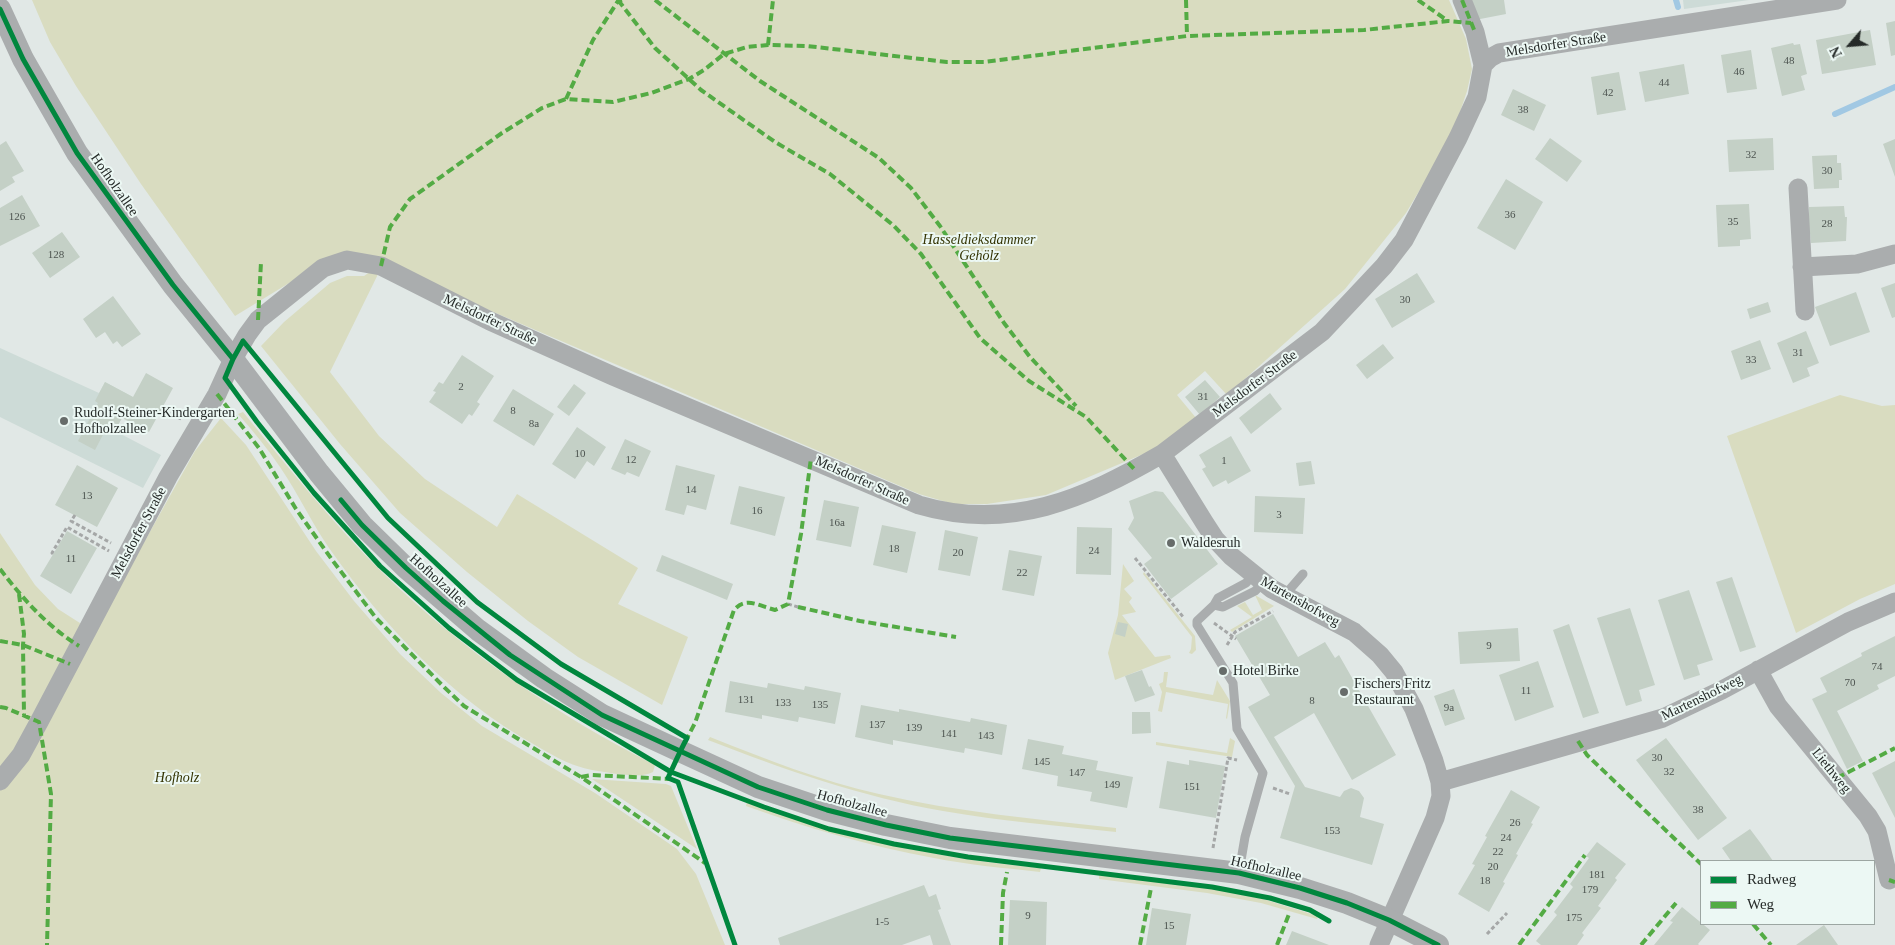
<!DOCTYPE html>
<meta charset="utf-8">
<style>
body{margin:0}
#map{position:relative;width:1895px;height:945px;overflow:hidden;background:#e1e8e6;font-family:"Times New Roman",serif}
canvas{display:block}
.legend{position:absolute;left:1700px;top:860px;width:175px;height:65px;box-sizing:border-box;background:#ecf8f4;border:1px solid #9ca6a2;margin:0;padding:6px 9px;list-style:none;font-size:15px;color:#252a28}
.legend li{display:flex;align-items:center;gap:10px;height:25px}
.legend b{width:25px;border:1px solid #9ca6a2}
.north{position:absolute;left:1825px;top:20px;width:50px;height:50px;-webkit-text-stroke:4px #ecf8f4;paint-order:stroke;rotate:243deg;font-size:14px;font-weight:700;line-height:20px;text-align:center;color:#252a28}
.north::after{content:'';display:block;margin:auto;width:18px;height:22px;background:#252a28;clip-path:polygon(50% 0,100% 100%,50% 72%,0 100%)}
</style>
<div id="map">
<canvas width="1895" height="945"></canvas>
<ul class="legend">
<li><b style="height:6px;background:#00873e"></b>Radweg</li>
<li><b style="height:6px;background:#53ab44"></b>Weg</li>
</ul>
<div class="north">N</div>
</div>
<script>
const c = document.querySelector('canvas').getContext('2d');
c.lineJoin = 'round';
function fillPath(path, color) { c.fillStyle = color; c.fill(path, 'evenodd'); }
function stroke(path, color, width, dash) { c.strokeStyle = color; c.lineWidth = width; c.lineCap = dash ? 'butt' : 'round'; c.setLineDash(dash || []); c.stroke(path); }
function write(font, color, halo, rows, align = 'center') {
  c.font = font + ' "Times New Roman",serif'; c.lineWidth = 4; c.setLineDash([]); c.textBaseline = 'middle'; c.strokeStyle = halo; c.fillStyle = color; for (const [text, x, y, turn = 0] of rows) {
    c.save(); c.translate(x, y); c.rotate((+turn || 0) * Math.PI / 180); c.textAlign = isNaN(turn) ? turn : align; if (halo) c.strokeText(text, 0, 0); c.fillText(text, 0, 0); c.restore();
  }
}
fillPath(new Path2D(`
 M1683 0H1749L1684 9Z
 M0 348 99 393 105 382 133 397 115 431 161 455 143 488 0 417Z`), '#cddbd7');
fillPath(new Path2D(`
 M32 0H1449L1466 39 1472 69 1467 91 1452 136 1406 213 1345 289 1227 395 1205 371 1177 395 1197 419 1160 447 1046 495 987 504H953L919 494 491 311 384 262 330 372 379 436 425 479 497 527 517 494 638 568 618 604 688 637 662 705 578 657 528 621 467 572 400 513 340 444 261 346 284 322 330 283 347 276H364L383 263H322L235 316 141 184 76 86 50 42Z
 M1840 395 1882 406 1895 405V584L1860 599 1796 633 1727 436Z
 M243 412C288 467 333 524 384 574 462 650 558 716 655 765L653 772C641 779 612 773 598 771 572 767 558 758 535 745 452 699 384 626 329 548 311 522 298 493 280 467 267 448 253 431 238 414Z
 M221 418 246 445 316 551 354 601 400 654 441 693 482 726 595 793 677 849 696 874 725 945H0V533L35 585 58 609 94 632 195 451Z
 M1123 564 1134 581 1124 589 1132 598 1129 602 1136 612 1122 615 1155 657 1170 655 1171 658 1115 680 1108 653 1118 615Z
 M1144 572 1195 636 1196 650 1192 654 1189 653 1191 649 1192 637 1143 574Z
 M1255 595 1274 606 1232 632 1230 630 1252 617 1237 606 1245 602 1253 615 1262 610Z
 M1164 672H1168L1166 687 1213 695 1217 680 1230 701 1227 719 1226 718 1228 704 1166 692 1162 712 1158 711 1162 692 1159 684 1163 682Z
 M710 737C765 759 821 781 879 794 957 812 1036 819 1116 828V832C1059 826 1001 821 943 811 862 797 785 770 708 740Z
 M1230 738 1235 741 1232 757 1156 745V742L1227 753Z
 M592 779 666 784 671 786 697 849Z
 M747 801C814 828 883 845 954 857 982 862 1012 865 1041 868L1040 872C1005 868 969 865 934 858 869 846 807 828 746 806Z
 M1099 875 1208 887 1263 899 1318 916 1317 919 1261 903 1207 893 1099 879Z`), '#d9dcc0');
stroke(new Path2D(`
 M1676 0 1678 7
 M1835 114 1895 87`), '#a1c8e3', 6);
fillPath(new Path2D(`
 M1471 0H1504L1506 14 1475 20Z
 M1895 21V55L1891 56 1886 23Z
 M1870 30 1876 65 1822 74 1816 40Z
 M1793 43 1794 45 1800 44 1807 74 1801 76 1805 90 1782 96 1771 48Z
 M1751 50 1757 89 1727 93 1721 55Z
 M1684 64 1689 94 1645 102 1639 72Z
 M1619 72 1626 110 1597 115 1591 77Z
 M1513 89 1546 105 1534 131 1501 115Z
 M1550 138 1582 161 1567 182 1535 159Z
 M1773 138 1774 170 1729 172 1727 140Z
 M1895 139V177L1883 144Z
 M6 141 24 171 12 177 15 182 0 191V145Z
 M1837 155V163H1841L1842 180H1839V188L1814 189 1812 156Z
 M1506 179 1543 202 1515 250 1477 228Z
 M22 195 40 226 0 246V208Z
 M1749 204 1751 239 1740 240V246L1718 247 1716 205Z
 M1844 206 1845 217H1847L1846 241 1811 243 1810 233H1808L1807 217H1809V207Z
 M62 232 80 257 50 278 32 253Z
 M1417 273 1435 302 1392 328 1375 299Z
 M1895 283V317L1892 318 1881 288Z
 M1856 292 1870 332 1830 346 1815 307Z
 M113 296 141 334 122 347 117 341 113 344 105 332 96 338 83 319Z
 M1768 302 1771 312 1750 319 1747 309Z
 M1806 331 1819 363 1807 368 1810 376 1793 383 1777 343Z
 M1760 340 1771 369 1741 380 1731 351Z
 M1383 344 1394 358 1367 379 1356 365Z
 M462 355 494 376 477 402 480 404 472 416 469 414 462 424 429 402 436 392 433 391 439 382 443 384Z
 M146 373 173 388 149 432 122 418 118 425 110 421 95 450 78 441 98 403 95 401 105 382 133 397Z
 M1205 380 1220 397 1200 415 1185 397Z
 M574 384 586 393 569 416 557 407Z
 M513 389 554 414 534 446 493 421Z
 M1270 393 1282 409 1251 434 1239 418Z
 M577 427 606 447 594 466 587 461 575 479 552 464Z
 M1231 436 1251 471 1228 484 1226 480 1213 487 1202 469 1206 467 1199 455Z
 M625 439 651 451 639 477 627 472 625 475 611 469Z
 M1311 461 1315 484 1299 486 1296 463Z
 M77 465 118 488 97 527 55 505Z
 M676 465 715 475 706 510 687 505 684 515 665 510Z
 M739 486 785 497 775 536 730 524Z
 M1155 491 1163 492 1218 564 1171 599 1144 564 1152 558 1128 529 1134 518 1129 501Z
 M1255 496 1305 498 1303 534 1254 532Z
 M824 500 859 507 851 547 816 540Z
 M882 525 916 532 907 573 873 565Z
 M1077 527 1112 528 1111 575 1076 574Z
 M945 530 978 537 970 576 938 570Z
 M67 531 97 548 71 594 40 576Z
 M1009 550 1042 556 1034 596 1002 590Z
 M662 555 733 584 727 600 656 571Z
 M1732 577 1756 647 1740 652 1716 582Z
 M1689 590 1713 660 1697 665 1700 675 1684 680 1658 600Z
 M1630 608 1655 685 1639 690 1642 701 1626 706 1597 618Z
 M1273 614 1298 657 1325 642 1335 658 1339 655 1396 755 1352 780 1314 713 1274 737 1305 787 1340 797 1344 791 1351 788 1359 791 1364 798 1360 817 1384 824 1372 865 1280 838 1295 786 1248 707 1270 695 1235 636Z
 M1118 622 1128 624 1125 637 1115 634Z
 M1569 624 1599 713 1583 718 1553 630Z
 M1518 628 1520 661 1460 664 1458 632Z
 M1895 636V676L1877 685 1879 689 1837 711 1863 761 1847 769 1812 699 1827 692 1820 678 1862 656 1861 653Z
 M1538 661 1554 707 1515 721 1499 675Z
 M1142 670 1149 687 1151 686 1155 695 1135 702 1125 676Z
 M730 681 767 688 768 683 804 690 805 686 841 693 835 724 799 717 798 722 762 715V719L725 712Z
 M1454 689 1465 719 1445 726 1434 696Z
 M861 705 899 712V709L970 722 971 718 1007 725 1002 755 965 748 964 753 893 740V745L855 737Z
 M1132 712H1150L1151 733 1132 734Z
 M1666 738 1727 818 1698 840 1636 760Z
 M1028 739 1064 746 1062 754 1098 761 1096 770 1133 777 1127 808 1090 801 1092 792 1057 786 1058 776 1022 769Z
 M1189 760 1225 766 1216 818 1159 808 1167 761 1189 765Z
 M1895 761V818L1872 773Z
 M1511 790 1540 807 1531 823 1533 824 1516 854 1518 855 1503 882 1505 883 1489 912 1458 894 1475 865 1472 864 1487 837 1485 836Z
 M1750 829 1762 845 1773 861H1731L1722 848Z
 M1597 842 1626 864 1615 878 1617 880 1598 906 1601 908 1582 933 1584 935 1577 945H1541L1536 941 1557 915 1554 912 1573 887 1570 884 1589 858 1586 856Z
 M924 885 929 897 936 894 941 909 938 910 951 945H933L930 935 902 945H780L778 938Z
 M1010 900 1047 902 1046 945H1008Z
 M1682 907 1710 930 1698 944 1699 945H1654L1673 922 1670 921Z
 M1152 908 1191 914 1186 945H1146Z
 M1824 925 1838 945H1796Z
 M1292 931 1329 945H1286Z`), '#c4d0c6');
stroke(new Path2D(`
 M161 410 181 419
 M75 515 71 521 111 543
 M53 554 52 553 67 527 109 551
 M1135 558 1184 618
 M788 604 798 607
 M1214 623 1236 639
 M1227 645 1235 632 1273 611
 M1273 788 1290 794
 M1213 848 1228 758 1237 760
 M1487 934 1507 913`), '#a5a7a7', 3, [4, 2.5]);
stroke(new Path2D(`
 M1284 596 1303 574
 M1214 605 1223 607 1255 591 1263 583
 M1239 872 1245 837 1263 773 1237 729 1233 683 1197 625V621L1214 605 1218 598 1246 583 1253 575`), '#aaadae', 9);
stroke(new Path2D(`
 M1462 0 1475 32 1483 65
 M1798 188 1805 311
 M1802 267 1857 264 1895 254
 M1162 454 1204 522 1215 539 1231 556 1272 589 1354 632 1380 655 1394 672 1414 709 1434 761 1440 782 1441 796 1435 818 1379 945
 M1758 670 1778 706 1868 816 1877 831 1889 880
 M0 781 21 755 39 722 168 477 217 394 233 359 247 335 258 320 323 268 347 260 381 266 490 321 613 376 919 505C1010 532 1084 499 1162 454L1322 332 1384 266 1404 240 1458 138 1477 97 1483 65 1490 58 1499 53 1837 0
 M1440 782 1663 718 1722 690 1848 622 1895 602`), '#aaadae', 19);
stroke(new Path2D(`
 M0 9 23 59 77 153 173 285 233 359 319 473 362 525 406 568 478 630 544 678 602 715 671 747 758 787 827 810 886 825 950 838 1239 873 1300 888 1347 903 1389 920 1438 945`), '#aaadae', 22);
stroke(new Path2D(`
 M618 0 655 48 701 90 775 142 830 174 893 225 921 254 980 338 1029 381 1086 417 1135 470
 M655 0 760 81 879 158 911 188 940 226 1004 323 1030 357 1076 406
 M1186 0 1187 36
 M1418 0 1448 21
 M1462 0 1475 32
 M768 45 773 0
 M566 99 593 40 618 1 622 0
 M381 266 390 227 410 199 502 133 542 108 566 99 613 102 651 93 689 79 704 70 724 54 747 47 768 45 807 46 947 62H984L1187 36 1364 30 1448 21 1471 23
 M258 320 261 262
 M217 394 259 448 296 509 333 561 376 618 443 686 464 706 581 777 705 863
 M0 569C23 599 47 626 79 646
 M19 594 24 634 23 645 24 715
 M798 607 860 621 956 637
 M0 641 23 645 70 664
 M0 707 6 708 39 722 51 794 47 945
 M1578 741 1587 755 1701 864
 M685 742 695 723 734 610C746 596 759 606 775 610L788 604 801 534 811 458
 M581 777 592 775 671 779
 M1837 778 1895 748
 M1889 880 1895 882
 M1753 924 1771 945
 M1001 945 1003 893 1007 872
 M1140 945 1151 888
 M1277 945 1289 914
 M1519 945 1585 855
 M1641 945 1676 903`), '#53ab44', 4, [8, 4]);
stroke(new Path2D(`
 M0 9 23 59 77 153 173 285 233 359
 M341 500 362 525 406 568 443 601 510 655 602 715 758 787 827 810 886 825 950 838 1239 873 1300 888 1347 903 1389 920 1438 945
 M735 945 678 782 668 778C674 765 680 751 687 738L561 664 477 602 388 518 243 341 233 359 225 378 257 422 314 493 380 566 449 628 517 680 671 772 764 807 829 829 894 844 968 857 1212 887 1270 898 1310 910 1329 921`), '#00873e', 5);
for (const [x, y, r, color] of [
 [64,421,5,"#676c6a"],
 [1171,543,5,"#676c6a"],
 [1223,671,5,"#676c6a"],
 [1344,692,5,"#676c6a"]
]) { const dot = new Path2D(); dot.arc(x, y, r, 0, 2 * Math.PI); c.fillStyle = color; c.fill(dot); stroke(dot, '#ecf8f4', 2); }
write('11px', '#4d5450', null, [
 ["48",1789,61],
 ["46",1739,72],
 ["44",1664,83],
 ["42",1608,93],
 ["38",1523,110],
 ["32",1751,155],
 ["30",1827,171],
 ["36",1510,215],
 ["126",17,217],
 ["35",1733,222],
 ["28",1827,224],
 ["128",56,255],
 ["30",1405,300],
 ["31",1798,353],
 ["33",1751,360],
 ["2",461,387],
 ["31",1203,397],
 ["8",513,411],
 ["8a",534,424],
 ["10",580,454],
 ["12",631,460],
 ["1",1224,461],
 ["14",691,490],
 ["13",87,496],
 ["16",757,511],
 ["3",1279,515],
 ["16a",837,523],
 ["18",894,549],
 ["24",1094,551],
 ["20",958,553],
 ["11",71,559],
 ["22",1022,573],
 ["9",1489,646],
 ["74",1877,667],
 ["70",1850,683],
 ["11",1526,691],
 ["131",746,700],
 ["8",1312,701],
 ["133",783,703],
 ["135",820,705],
 ["9a",1449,708],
 ["137",877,725],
 ["139",914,728],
 ["141",949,734],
 ["143",986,736],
 ["30",1657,758],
 ["145",1042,762],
 ["32",1669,772],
 ["147",1077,773],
 ["149",1112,785],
 ["151",1192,787],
 ["38",1698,810],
 ["26",1515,823],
 ["153",1332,831],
 ["24",1506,838],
 ["22",1498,852],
 ["20",1493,867],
 ["181",1597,875],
 ["18",1485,881],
 ["179",1590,890],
 ["9",1028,916],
 ["175",1574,918],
 ["1-5",882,922],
 ["15",1169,926]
]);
write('14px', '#252a28', '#ecf8f4', [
 ["Melsdorfer Straße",1556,45,-9],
 ["Hofholzallee",114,185,55],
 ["Melsdorfer Straße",490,320,25],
 ["Melsdorfer Straße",1255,384,-37],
 ["Melsdorfer Straße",862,481,24],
 ["Melsdorfer Straße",139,533,-62],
 ["Hofholzallee",438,581,42],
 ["Martenshofweg",1300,602,29],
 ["Martenshofweg",1702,698,-26],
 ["Liethweg",1831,771,51],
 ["Hofholzallee",852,804,15],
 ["Hofholzallee",1266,869,13]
]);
write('italic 14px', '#343403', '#ecf8f4', [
 ["Hasseldieksdammer",979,240],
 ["Gehölz",979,256],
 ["Hofholz",177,778]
]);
write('14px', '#252a28', '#ecf8f4', [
 ["Rudolf-Steiner-Kindergarten",74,413],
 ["Hofholzallee",74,429],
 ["Waldesruh",1181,543],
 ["Hotel Birke",1233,671],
 ["Fischers Fritz",1354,684],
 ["Restaurant",1354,700]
], 'left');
</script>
